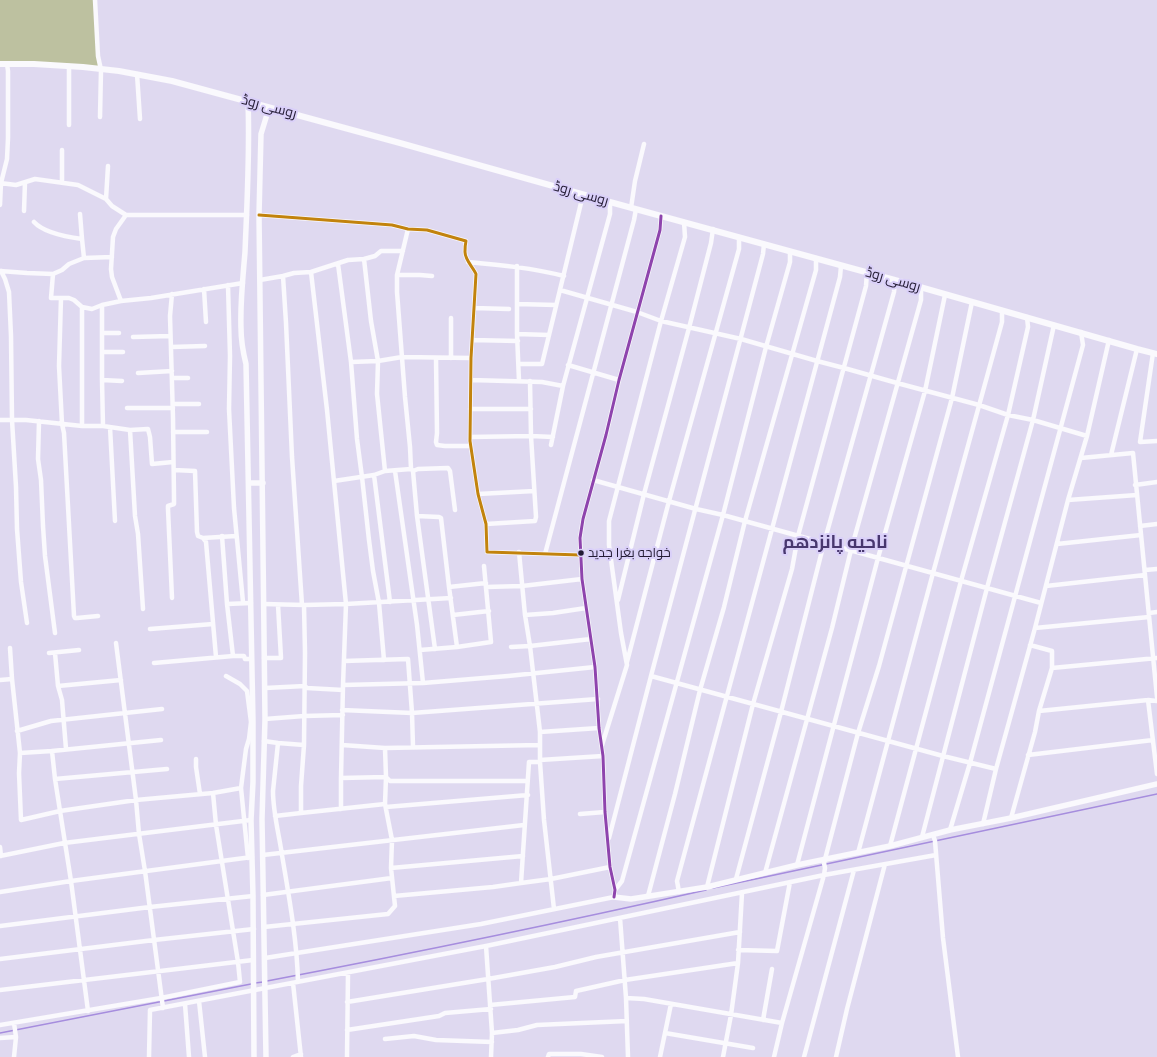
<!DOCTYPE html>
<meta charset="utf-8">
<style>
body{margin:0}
canvas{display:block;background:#dfd9f0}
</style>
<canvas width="1157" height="1057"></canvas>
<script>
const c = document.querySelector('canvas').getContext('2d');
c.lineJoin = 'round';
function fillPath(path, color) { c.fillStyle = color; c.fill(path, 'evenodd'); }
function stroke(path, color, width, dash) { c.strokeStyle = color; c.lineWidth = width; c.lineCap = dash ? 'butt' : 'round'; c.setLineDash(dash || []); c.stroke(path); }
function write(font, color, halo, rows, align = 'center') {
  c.font = font + ' "Fira Sans Condensed",Cairo,sans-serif'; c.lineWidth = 4; c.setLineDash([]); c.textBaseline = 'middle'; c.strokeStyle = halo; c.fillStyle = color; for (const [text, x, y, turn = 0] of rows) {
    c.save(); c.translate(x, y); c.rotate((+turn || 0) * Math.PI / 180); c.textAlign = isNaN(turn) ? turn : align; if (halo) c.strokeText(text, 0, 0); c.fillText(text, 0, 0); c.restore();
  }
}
fillPath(new Path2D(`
 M0 0H95L101 70 0 64Z`), '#bdc1a0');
stroke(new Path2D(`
 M713 888C861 858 1009 826 1157 794
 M267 981C414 953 560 923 706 890
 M255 983 263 982
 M0 1033 251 984`), '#a68dde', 1.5);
stroke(new Path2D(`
 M95 0 98 56 101 70 100 117
 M137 74 140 119
 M69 125V66
 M62 182V150
 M0 183 16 185 35 179 78 185 106 199 112 206 126 215H247
 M106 199 108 166
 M0 205 1 183 7 159 8 138V71L7 64
 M631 208 635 181 644 144
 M24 211 25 182
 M80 214 82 239 84 258
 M259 215 392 225 408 229 427 230 466 241C465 245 465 248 465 252 465 260 473 267 476 274L471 358 470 441 478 494 486 524 487 552 580 555
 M34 222C44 233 67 237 82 239
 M408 229 397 275V292L405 397 410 447 411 469 413 471 417 516 435 649
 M364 259 371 321 378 361 377 394 385 471
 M468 262C501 265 532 268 564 276
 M338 264 351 362 357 439 362 477 369 540 373 571 379 603 384 660
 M517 266V334L519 381
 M0 271 27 273 53 274 62 270 69 264 84 258 112 257
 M1 271 5 279 9 292 11 336 12 420 16 487 17 529 21 582 27 623
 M311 272 327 410 346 604 343 685 341 778V809
 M53 274 51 298H69L74 300 82 307 92 309 102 305 121 301 151 298 243 283
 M397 275H420L432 276
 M283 276 286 323 292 457 302 605
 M260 280 283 276 294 273 311 272 348 260 364 259 375 256 381 251H403
 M228 285 230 356 229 409 234 508 243 602
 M204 289 206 322
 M560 290 637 312 661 321 741 339 817 361 844 368 897 383 979 405 1008 415 1033 420 1087 436
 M172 294 170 316 173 418 174 498V504L168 506V509L172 598
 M61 298 59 366 62 424 64 433 74 616 75 618H77L98 616
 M121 301 112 277 111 269 113 237 116 229 126 215
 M517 304 556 305
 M102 305V380L103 426
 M82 307V426
 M474 308 509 309
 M451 318V358
 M102 333H119
 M517 334 549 335
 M133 337 170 336
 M472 340 518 341
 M171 347 205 346
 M102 352H123
 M1153 353 1140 442 1157 441
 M436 358 437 433 436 442 437 445 445 446H471
 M351 362 378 361 402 357 471 358
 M519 364H542L581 203 582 194
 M568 365 619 380
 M138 373 172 371
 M172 378H188
 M102 380 122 381
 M471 380 542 382 563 386
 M173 404H199
 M127 408H173
 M470 409H531
 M0 420H26L82 426H103L130 430 148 429 150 437 152 464 173 462
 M39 421 38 459 41 480 43 526 45 556 55 633
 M110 427 115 521
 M130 430 135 516 138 534 143 609
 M173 432H207
 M470 437 531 436 553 437
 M551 445 563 386 610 214V202
 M1111 455 1137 349
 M1081 458 1133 453 1157 697
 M174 470 195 471 197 532 198 536 203 538 206 542 216 657
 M395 471 417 625 423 683
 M413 471 418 469 448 468 450 471 455 510
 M374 475 390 602
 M593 480 696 509 723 515 1041 603
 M334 481 374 475 385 471 411 469
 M1135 485 1157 482
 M478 494 534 491
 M1068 500 1137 495
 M417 516 439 517 441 518 449 587 457 647
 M486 524 535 521 536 517 531 436 530 381
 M1140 526 1157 524
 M222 536 227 604 233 656
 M203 538 236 536
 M1057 544 1141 535
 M519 552 525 615 530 646 540 732V762L544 820 554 909
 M545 554 634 220 636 209
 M1145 570 1157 569
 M1046 586 1145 575
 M449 587 486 583
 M486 587 522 586 582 579
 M618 600 644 494 689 328 711 243 713 229
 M227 604 251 603
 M264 604 304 605 346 604 451 598
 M1149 613 1157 612
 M453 615 489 611
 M525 615 553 613 586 608
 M1035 628 1149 617
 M150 629 213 624
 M116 643 136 800 139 834 145 871 163 1008
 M511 647 530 646 591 639
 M10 648 12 679 20 753 19 773 21 820 60 811 136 800 213 793 241 788
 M420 650 457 647 491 642 484 566
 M49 653 79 650
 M55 653 58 686 62 700 66 749
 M264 658H281L278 605
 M344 661 408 659 412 713 413 747
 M627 662 669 501 739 249V237
 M154 663 233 656H244L245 659H251
 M1052 668 1157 658
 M226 676 240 684 247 691 251 722 249 739 246 749 241 788 248 858
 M651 676 943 756 996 769
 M0 680 12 679
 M343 685 423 683 508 676 595 667
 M58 686 121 680
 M265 688 305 686 307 688 343 690
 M1148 700 1157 774
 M342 710 412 713 598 699
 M1039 711 1148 700 1157 701
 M265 719 304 716 343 715
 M17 731 51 721 162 709
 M540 732 599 728
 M264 741 278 743 304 745
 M278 743 273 791C273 813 279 834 282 855 289 897 297 940 298 982
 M342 745 385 748 540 745
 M602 745 627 665 621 633 609 545V521L661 321 685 237 684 222
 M52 751 55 779 71 881 88 1011
 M20 753 52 751 161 740
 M1028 755 1153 740
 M196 759V767L200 794
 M540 760 603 756
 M341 778 386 777 390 781H527
 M55 779 167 769
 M386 807 528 795
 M301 813V786L304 745 305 653 304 605
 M580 814 605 812
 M275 816 301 813 385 804
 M1011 818 1035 732 1039 711 1052 668V651L1030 645
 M983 824 996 769 1035 628 1068 500 1087 436 1109 340
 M950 830 970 763 1083 345 1081 332
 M933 835 935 841 943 938 958 1057
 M922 837 987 588 1033 420 1054 325
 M609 838 651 676 763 254 764 244
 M890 846 961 581 1008 415 1028 327 1027 317
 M0 847 1 856
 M858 853 933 573 1002 322V310
 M263 855 524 825
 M0 856 64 843 251 820
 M797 865 878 558 925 391 945 295
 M391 868 523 856
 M765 873 832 628 851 550 921 300V287
 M736 879 781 712 824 543 894 292 895 280
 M521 883 529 762H540
 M707 887 753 704 792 569 798 536 866 286 867 272
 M615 890 622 881 723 515 766 347 790 262V251
 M0 892 71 881 252 857
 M679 892 677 881 840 277 841 266
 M263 895 392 878
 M394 896 493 887 521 883 551 879 610 867
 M648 896 675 794 700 690 724 607 745 521 816 270V258
 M620 918 626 998 628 1057
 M0 926 150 907 253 896
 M264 927 388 914 395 906 391 868 392 840 385 804 386 777 385 748
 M486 946 492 1033 491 1057
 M738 950 777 951 790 882
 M265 958 481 924 614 897 615 890 610 867 605 812 603 756 599 728 595 667 582 579 580 538 583 519 606 435 619 380 660 230 661 216
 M0 959 154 940 254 929
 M293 983 301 1057
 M0 990 253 960
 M626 998 644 999 782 1023
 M199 1001 205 1057
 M347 1002 488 979 555 967 596 957 740 932
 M185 1004 189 1057
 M490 1005 575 997 576 991 625 980 738 963
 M763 1020 772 969
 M14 1023 16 1037 14 1057
 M0 1025 161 998 240 982 238 962 216 825 213 793
 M347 1030 439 1016 445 1013 491 1009
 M492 1033 518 1030 537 1025 627 1021
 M665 1033 753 1048
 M0 1038 16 1037
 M385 1039 414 1036 436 1040 492 1042
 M149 1057 150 1010 486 946 824 875 936 855
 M293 1057 301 1054
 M347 1057 348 973
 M548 1057 549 1054H581L602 1057
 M660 1057 671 1004
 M723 1057 731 1015 738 963 742 893
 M774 1057 782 1023 824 875 825 868 824 863 858 733 879 666 952 398 972 302
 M804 1057 854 870
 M836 1057 847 1009 885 864`), '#faf9fd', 4.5);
stroke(new Path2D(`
 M248 102C250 152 247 202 245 252 243 277 240 303 241 328 241 341 243 352 246 364L253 722V782L251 820 253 896 254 1057
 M249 483H263
 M614 897 631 899 707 887 797 865 890 846 950 830 1011 818 1157 784
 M266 1057 262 819 265 719 259 215 261 134 269 108`), '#faf9fd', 5.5);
stroke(new Path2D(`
 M0 64H34L83 67 119 71 172 81 400 143 610 202 913 285 1137 349 1157 354`), '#faf9fd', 6);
stroke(new Path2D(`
 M259 215 392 225 408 229 427 230 466 241C465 245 465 248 465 252 465 260 473 267 476 274L471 358 470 441 478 494 486 524 487 552 580 555`), '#c2830d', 3);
stroke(new Path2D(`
 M614 897 615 890 610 867 605 812 603 756 599 728 595 667 582 579 580 538 583 519 606 435 619 380 660 230 661 216`), '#8e44ad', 3);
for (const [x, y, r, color] of [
 [581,553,3.5,"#231b34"]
]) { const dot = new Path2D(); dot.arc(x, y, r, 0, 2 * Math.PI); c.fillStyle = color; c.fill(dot); stroke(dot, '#dad0f9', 1.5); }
write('13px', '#231b34', '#dad0f9', [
 ["خواجه بغرا جدید",588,553]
], 'left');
write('14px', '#231b34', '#dad0f9', [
 ["روسی روڈ",269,107,15],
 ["روسی روڈ",581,194,16],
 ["روسی روڈ",893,280,16]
]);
write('bold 18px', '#48376f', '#dad0f9', [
 ["ناحیه پانزدهم",835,543]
]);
</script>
